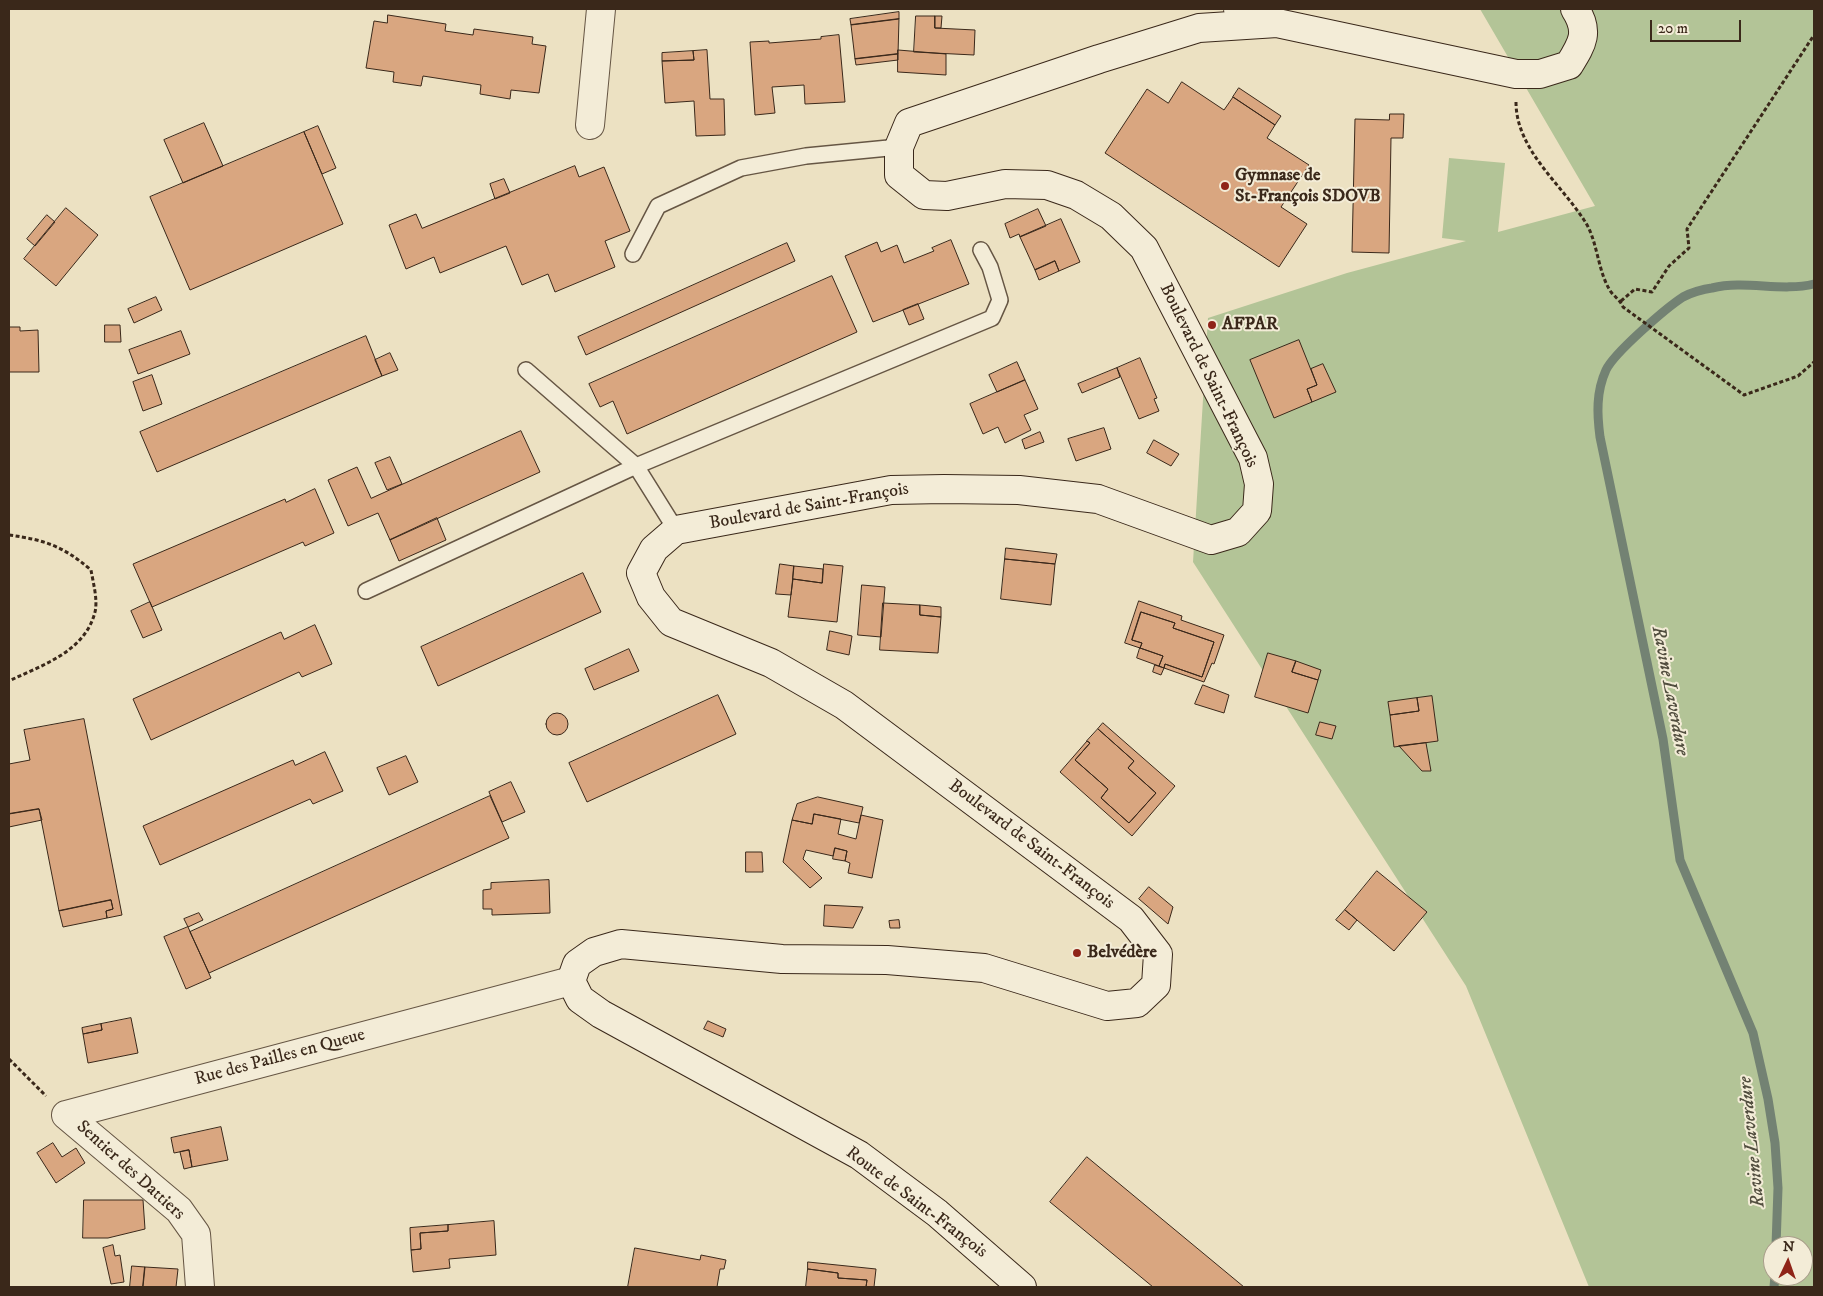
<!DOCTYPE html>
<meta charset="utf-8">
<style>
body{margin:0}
#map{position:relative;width:1823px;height:1296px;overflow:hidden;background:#ece1c2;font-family:"IM FELL DW Pica",serif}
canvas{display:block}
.frame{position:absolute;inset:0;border:10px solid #3a281a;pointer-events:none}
.north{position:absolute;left:1763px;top:1236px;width:50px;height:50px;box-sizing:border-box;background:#f3ecd7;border:1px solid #a99e8b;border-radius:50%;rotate:3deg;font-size:14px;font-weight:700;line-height:20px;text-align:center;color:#3a281a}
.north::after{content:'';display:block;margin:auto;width:18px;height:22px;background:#8f2418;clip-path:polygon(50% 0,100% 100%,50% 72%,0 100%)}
.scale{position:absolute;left:1650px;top:20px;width:91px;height:22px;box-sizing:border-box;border:2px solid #3a281a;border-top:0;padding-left:6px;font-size:15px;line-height:18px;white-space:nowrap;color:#3a281a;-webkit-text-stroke:4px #f3ecd7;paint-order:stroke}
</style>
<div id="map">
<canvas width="1823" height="1296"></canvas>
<div class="frame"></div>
<div class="north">N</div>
<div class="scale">20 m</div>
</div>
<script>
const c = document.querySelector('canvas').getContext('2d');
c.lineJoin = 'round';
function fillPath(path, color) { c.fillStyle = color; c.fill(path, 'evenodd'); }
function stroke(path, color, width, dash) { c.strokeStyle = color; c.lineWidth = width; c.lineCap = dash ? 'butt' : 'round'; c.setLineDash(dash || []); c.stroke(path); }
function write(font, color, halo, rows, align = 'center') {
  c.font = font + ' "IM FELL DW Pica",serif'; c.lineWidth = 4; c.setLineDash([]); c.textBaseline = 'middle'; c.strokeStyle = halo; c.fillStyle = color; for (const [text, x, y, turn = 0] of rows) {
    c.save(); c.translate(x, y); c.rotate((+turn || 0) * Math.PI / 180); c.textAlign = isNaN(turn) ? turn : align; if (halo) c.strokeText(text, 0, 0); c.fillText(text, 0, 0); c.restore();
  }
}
fillPath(new Path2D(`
 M1480 9H1814V1287H1589L1466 986 1193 562 1208 318 1347 273 1466 241 1442 238 1449 158 1505 163 1498 232 1595 206ZM1773 1246H1803V1276H1773Z`), '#b3c497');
stroke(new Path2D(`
 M1776 1246 1778 1188 1775 1143 1768 1099 1753 1033 1680 860 1663 739 1600 437C1597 414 1596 392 1606 370 1614 353 1666 308 1683 297 1690 293 1703 289 1712 288 1746 280 1781 292 1814 284
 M1774 1287 1775 1276`), '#738273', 9);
const building = new Path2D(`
 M899 12V19L851 25 850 19Z
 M388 15 446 24 445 31 473 35 474 29 533 37 532 44 546 46 539 93 511 90 510 99 480 94 481 85 423 76 421 86 393 82 394 72 366 68 374 21 387 23Z
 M916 16H935V28L975 30 974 55 914 52Z
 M935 16H942L941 28H935Z
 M899 19 898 54 855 59 851 25Z
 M839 35 845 102 805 104 804 85 772 87 775 113 755 115 750 42 769 41V43L821 39V37Z
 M707 50 710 99H724L725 135 696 136 694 101 665 103 662 61 694 60 693 51Z
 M898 50 946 54V75L898 72Z
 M693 51 694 60 662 61V53Z
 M898 54V60L856 65 855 59Z
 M1182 82 1224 110 1233 97 1275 125 1267 138 1309 165 1281 207 1307 224 1279 267 1105 153 1147 89 1168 103Z
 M1239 88 1281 116 1275 125 1233 97Z
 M1390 114H1404L1403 138H1391L1389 253 1352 252 1355 119 1389 120Z
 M204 123 223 166 183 183 164 140Z
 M318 126 336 168 322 174 304 132Z
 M304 132 343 224 190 290 150 197Z
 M575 166 579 177 604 167 630 231 605 241 615 267 555 292 548 274 522 285 506 246 440 273 434 257 406 269 389 225 416 214 422 228Z
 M504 179 510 193 495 199 490 184Z
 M66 208 98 235 56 286 24 259Z
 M1038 209 1046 226 1020 237 1019 234 1010 238 1005 224Z
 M47 215 55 222 35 246 27 239Z
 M1061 219 1080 262 1059 271 1055 261 1035 270 1020 237Z
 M951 240 969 284 873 322 845 256 877 242 881 252 897 245 904 263 934 251 932 248Z
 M787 243 795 261 586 355 578 337Z
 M1055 261 1059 271 1039 280 1035 270Z
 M832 276 857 332 627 434 613 401 600 407 589 384Z
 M156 297 162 310 134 323 128 309Z
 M918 304 924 319 909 325 903 310Z
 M105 325H120L121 342H105Z
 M9 327H20V331L38 330 39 372H9Z
 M181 331 190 354 138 374 129 350Z
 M366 336 382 376 157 472 140 432Z
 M1299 340 1317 385 1307 389 1312 402 1274 418 1250 360Z
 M390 353 398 370 382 376 375 360Z
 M1140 358 1157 398 1154 399 1159 411 1139 419 1117 368Z
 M1017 362 1025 380 997 392 989 375Z
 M1323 364 1336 392 1312 402 1307 389 1317 385 1311 369Z
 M1117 368 1120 377 1082 393 1078 384Z
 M152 375 162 404 143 411 133 382Z
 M1025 380 1038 409 1024 415 1031 430 1005 443 998 427 983 434 970 404Z
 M1104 428 1111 449 1076 461 1068 439Z
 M521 431 540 472 390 540 378 513 348 526 328 480 357 467 371 498Z
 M1040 432 1044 442 1025 449 1022 440Z
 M1154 440 1179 454 1171 466 1147 453Z
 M390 457 402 484 387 490 375 463Z
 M315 489 334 533 305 546 303 542 152 607 133 564 285 499 286 502Z
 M437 518 446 540 399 561 390 540Z
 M1006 548 1057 554 1055 564 1005 559Z
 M1005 559 1055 564 1051 605 1001 599Z
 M780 564 794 566 791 595 776 594Z
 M824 564 843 566 837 622 788 617 793 579 822 583Z
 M794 566 823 569 822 583 793 579Z
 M583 573 601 612 438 686 421 647Z
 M862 585 885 587 881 637 858 635Z
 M1139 601 1182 616 1181 620 1224 635 1214 664 1212 663 1204 682 1164 668 1165 664 1202 677 1214 642 1173 628 1175 623 1141 612 1132 640 1142 643 1140 648 1125 643Z
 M150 602 162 630 143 638 131 611Z
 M883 603 920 605V615L941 617 938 653 880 650Z
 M920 605 941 607V617L920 615Z
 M1141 612 1175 623 1173 628 1214 642 1202 677 1165 664 1164 668 1159 666 1163 656 1140 648 1142 643 1132 640Z
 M315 625 332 664 302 677 299 672 151 740 133 699 281 632 284 639Z
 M830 631 852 636 849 655 827 650Z
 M1140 648 1163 656 1159 666 1137 658Z
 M629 649 639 671 594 690 585 669Z
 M1268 653 1296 661 1292 672 1318 680 1308 713 1255 697Z
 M1296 661 1321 670 1318 680 1292 672Z
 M1155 665 1164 668 1161 675 1153 672Z
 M1203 685 1229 695 1224 713 1195 704Z
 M718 695 736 734 587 802 569 763Z
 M1432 696 1438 741 1394 747 1390 715 1419 711 1417 698Z
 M1417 698 1419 711 1390 715 1388 702Z
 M546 724a11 11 0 1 1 22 0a11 11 0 1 1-22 0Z
 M84 719 122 915 107 918 106 911 113 909 111 900 59 911 39 809 9 814V764L30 760 24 730Z
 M1320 722 1336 726 1332 739 1316 735Z
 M1103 723 1175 786 1132 836 1060 772 1087 741 1090 743 1075 760 1108 789 1101 798 1129 823 1156 793 1128 768 1134 761 1098 729Z
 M1098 729 1134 761 1128 768 1156 793 1129 823 1101 798 1108 789 1075 760 1090 743 1087 741Z
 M1426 743 1431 771H1422L1399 746Z
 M325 752 343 791 313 804 310 799 160 865 143 826 293 760 295 765Z
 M406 756 418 782 389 795 377 768Z
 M511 782 525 812 502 822 489 792Z
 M490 796 509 838 209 973 190 932Z
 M818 797 863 807 859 823 814 814 812 824 792 820 797 804Z
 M39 809 42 820 9 827V814Z
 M814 814 841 819 838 834 856 839 861 815 883 820 872 878 848 873 850 863 845 861 847 851 835 848 833 856 806 850 803 859 822 878 810 888 783 862 792 820 812 824Z
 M835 848 847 851 845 861 833 859Z
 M746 852H762L763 872H746Z
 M1377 871 1427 912 1394 951 1345 910Z
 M549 880 550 913 492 915V909H483V890L491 889V883Z
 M1149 887 1173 907 1168 924 1139 899Z
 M111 900 113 909 106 911 107 918 63 927 59 911Z
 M825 905 863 907 853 928 824 926Z
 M1345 910 1357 920 1349 930 1336 920Z
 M199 913 203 920 188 927 184 919Z
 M899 920 900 928H890L889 921Z
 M188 927 211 978 186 989 164 937Z
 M131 1018 138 1053 88 1063 83 1034 102 1030 101 1024Z
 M708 1021 726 1029 723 1037 704 1029Z
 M101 1024 102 1030 83 1034 82 1028Z
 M221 1127 228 1160 192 1167 189 1150 174 1153 171 1138Z
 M53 1143 62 1157 76 1148 85 1163 56 1183 37 1153Z
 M189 1150 192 1167 184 1169 180 1152Z
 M1087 1157 1244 1287H1153L1050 1202Z
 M84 1200H143L145 1229 108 1238H83Z
 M494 1221 496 1255 449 1259 450 1268 413 1272 411 1250 421 1249 420 1233 448 1231V1225Z
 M448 1225V1231L420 1233 421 1249 411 1250 410 1228Z
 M113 1245 115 1256 120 1255 124 1282 111 1284 103 1248Z
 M635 1248 700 1260 701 1255 726 1260 724 1269H720L717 1287H628Z
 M808 1262 876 1269 874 1287H866L867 1280 838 1278V1273L808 1269Z
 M132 1266 145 1267 143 1287H130Z
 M145 1267 178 1269 176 1287H143Z
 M808 1269 838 1273V1278L867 1280 866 1287H806Z`);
fillPath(building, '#d9a680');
stroke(building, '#3a281a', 1);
const lane = new Path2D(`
 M633 254 658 206 741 168 806 156 899 147
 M526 370 636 466 676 530
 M366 591 636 466 992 318 1000 300 990 267 981 250`);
const street = new Path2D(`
 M1238 9 1277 23
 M590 125 601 9
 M66 1115 571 981
 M66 1115 179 1210 196 1234 200 1287`);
const secondary = new Path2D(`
 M1022 1287 937 1213 859 1155 601 1014 580 999 571 981 577 964 594 952 621 944 782 959 887 960 984 968 1107 1006 1137 1003 1156 985 1158 954 1131 919 844 705 771 663 671 622 651 597 641 573 654 549 676 530 891 490 944 489 1019 490 1098 499 1211 540 1238 532 1257 511 1259 484 1253 458 1144 248 1111 216 1076 195 1047 185 1005 184 947 196 924 195 899 175V147L909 123 1099 59 1199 28 1277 23 1516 74H1540L1569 65C1582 44 1590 32 1575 9`);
stroke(lane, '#665644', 18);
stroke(street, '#665644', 30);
stroke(secondary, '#3a281a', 30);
stroke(new Path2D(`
 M1516 102C1516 149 1560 183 1584 220 1598 240 1597 271 1611 292 1615 297 1620 300 1623 307L1744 395 1798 376 1814 362
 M1621 301 1635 289 1652 292 1669 266 1689 248 1687 229 1814 35
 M9 535C45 540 63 546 91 570 93 582 98 600 95 612 85 652 42 665 9 681
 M9 1059 46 1096`), '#3a281a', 3, [4, 2.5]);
stroke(lane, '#f3ecd7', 15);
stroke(street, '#f3ecd7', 28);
stroke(secondary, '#f3ecd7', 28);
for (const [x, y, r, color] of [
 [1225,186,5,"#8f2418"],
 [1212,325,5,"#8f2418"],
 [1077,953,5,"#8f2418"]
]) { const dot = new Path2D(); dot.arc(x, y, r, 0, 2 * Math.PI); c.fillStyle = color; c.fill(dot); stroke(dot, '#f3ecd7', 2); }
write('bold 18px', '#3a281a', '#f3ecd7', [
 ["Gymnase de",1235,176],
 ["St-François SDOVB",1235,197],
 ["AFPAR",1222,325],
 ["Belvédère",1087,953]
], 'left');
write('18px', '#3a281a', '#f3ecd7', [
 ["Boulevard de Saint-François",1208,376,64],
 ["Boulevard de Saint-François",809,507,-10],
 ["Boulevard de Saint-François",1031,845,37],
 ["Rue des Pailles en Queue",280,1058,-15],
 ["Sentier des Dattiers",130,1171,42],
 ["Route de Saint-François",916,1203,37]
]);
write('italic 19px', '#524e3f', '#f3ecd7', [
 ["Ravine Laverdure",1669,691,79],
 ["Ravine Laverdure",1753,1142,-96]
]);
</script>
